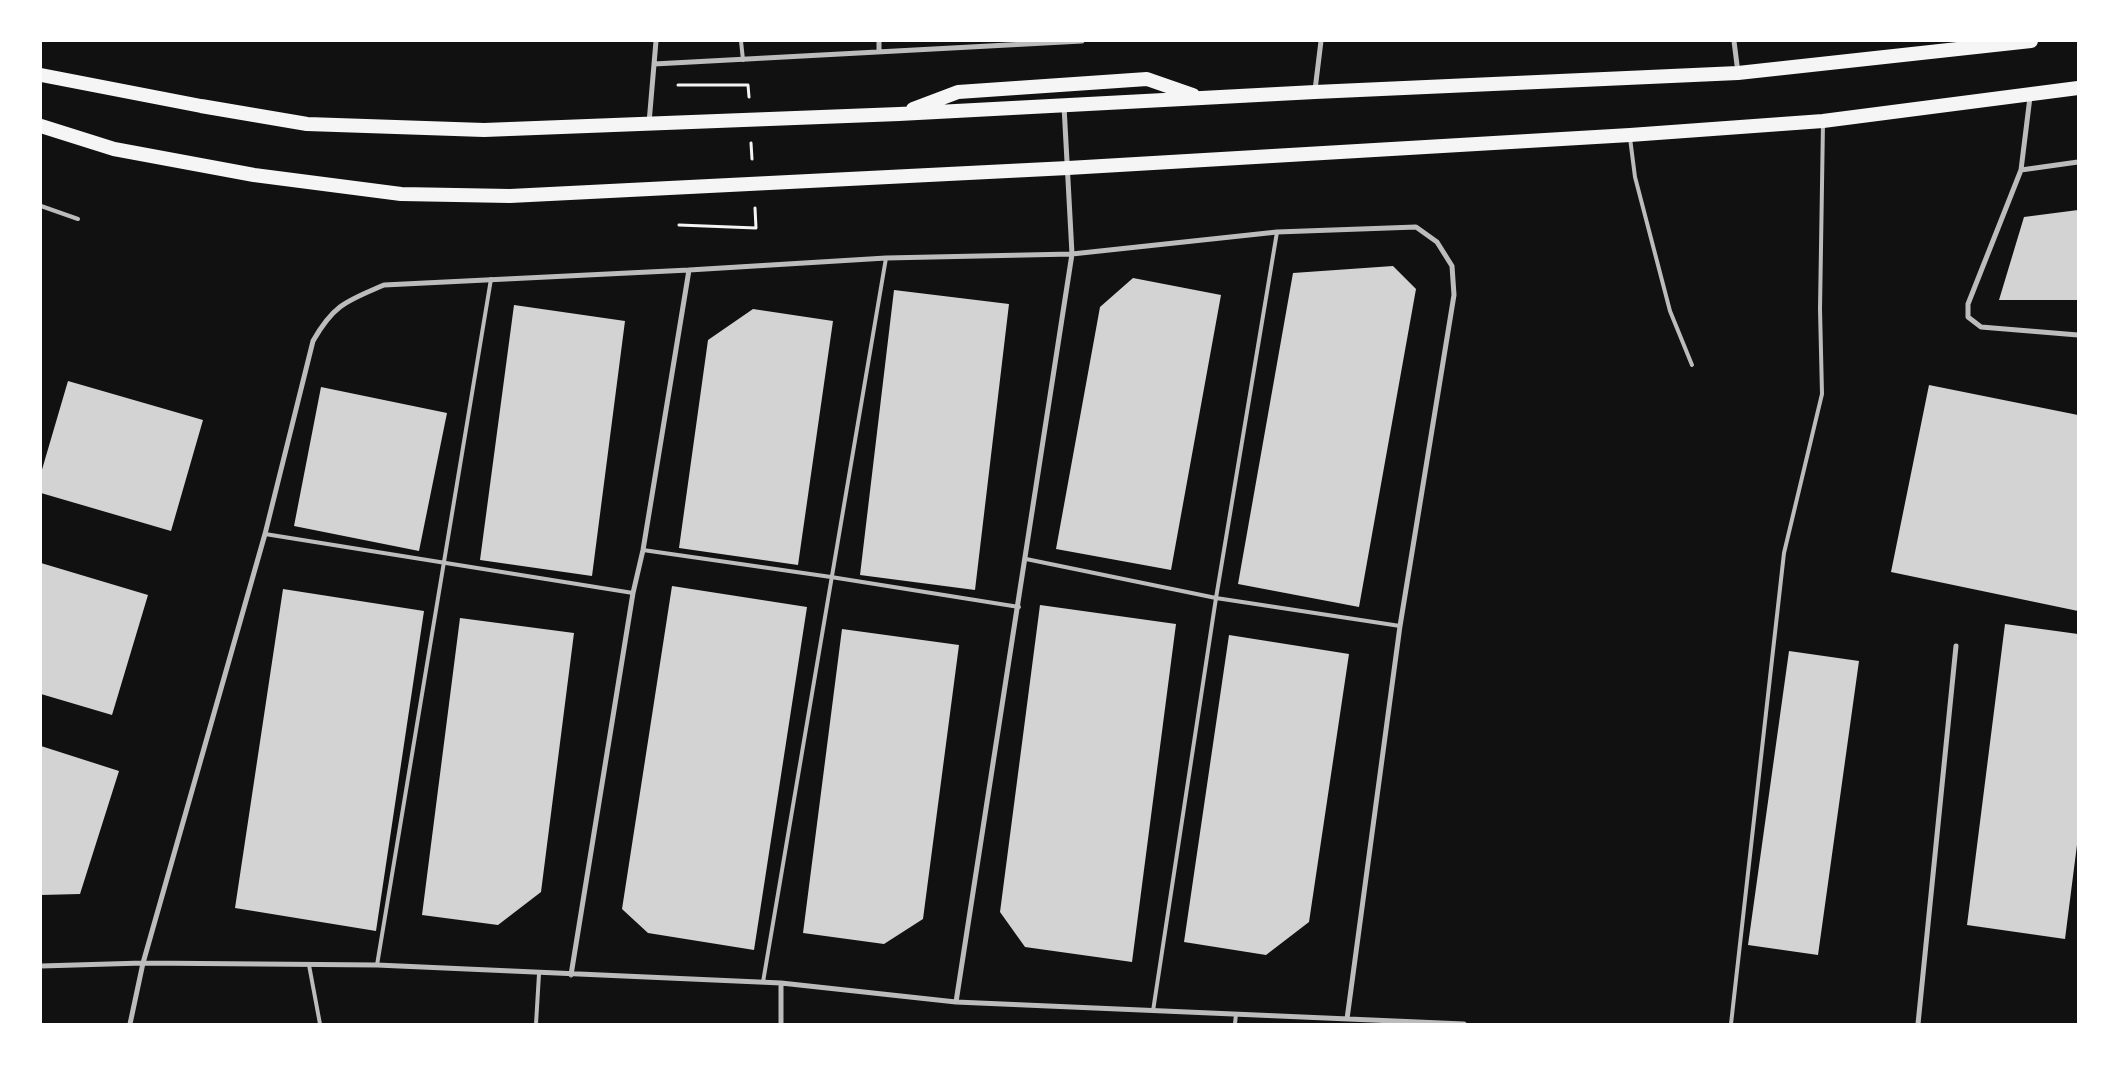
<!DOCTYPE html>
<style>
body{margin:0}
#map{position:relative;width:2119px;height:1065px;overflow:hidden;background:#111;font-family:Arial,sans-serif}
canvas{display:block}
.frame{position:absolute;inset:0;border:42px solid #fff;pointer-events:none}
</style>
<div id="map">
<canvas width="2119" height="1065"></canvas>
<div class="frame"></div>
</div>
<script>
const c = document.querySelector('canvas').getContext('2d');
c.lineJoin = 'round';
function fillPath(path, color) { c.fillStyle = color; c.fill(path, 'evenodd'); }
function stroke(path, color, width, dash) { c.strokeStyle = color; c.lineWidth = width; c.lineCap = dash ? 'butt' : 'round'; c.setLineDash(dash || []); c.stroke(path); }
fillPath(new Path2D(`
 M2078 210V300H1999L2024 217Z
 M1393 266 1416 289 1359 607 1238 584 1293 273Z
 M1133 278 1221 295 1171 570 1056 549 1100 307Z
 M894 290 1009 304 975 590 860 575Z
 M514 305 625 321 592 576 480 560Z
 M753 309 833 321 798 565 679 548 708 340Z
 M68 381 203 420 171 531 41 493V473Z
 M1929 385 2078 415V611L1891 572Z
 M321 387 447 413 419 551 294 526Z
 M41 563 148 595 112 715 41 694Z
 M672 586 807 607 754 950 648 933 622 909Z
 M283 589 424 611 376 931 235 908Z
 M1040 605 1176 624 1132 962 1025 947 1000 912Z
 M460 618 574 633 541 892 498 925 422 915Z
 M2005 624 2078 634V837L2065 939 1967 925Z
 M842 629 959 645 923 919 884 944 803 933Z
 M1229 635 1349 654 1309 922 1266 955 1184 942Z
 M1789 651 1859 661 1818 955 1748 945Z
 M41 746 119 771 80 894 41 895Z`), '#d3d3d3');
stroke(new Path2D(`
 M678 85H748L749 97
 M751 143 752 159
 M679 225 756 228 755 208`), '#f5f5f5', 3);
stroke(new Path2D(`
 M741 41 743 60
 M1630 138 1635 177 1670 311 1692 365
 M41 206 78 219
 M265 534 633 593
 M643 550 831 577 1019 607
 M1026 559 1216 598 1400 626
 M309 965 320 1024
 M377 965 491 279
 M763 982 886 258
 M1153 1011 1216 598 1277 232
 M536 1024 539 974
 M1235 1024 1236 1014
 M1731 1024 1784 553 1822 394 1820 309 1823 123`), '#bcbcbc', 4);
stroke(new Path2D(`
 M879 41V51
 M1734 41 1738 73
 M654 64 1082 41
 M1315 90 1321 41
 M2030 97 2021 170 1968 304V317L1981 327 2078 335
 M649 123 656 41
 M2021 170 2078 162
 M41 966 143 963 377 965 781 983 956 1002 1464 1024
 M571 975 633 593 643 550 689 270
 M781 983V1024
 M956 1002 1072 254 1064 106
 M130 1024 143 963 265 534 313 341C334 304 347 301 384 285L689 270 886 258 1072 254 1277 232 1416 227 1437 242 1452 266 1454 295 1400 626 1347 1019
 M1918 1024 1956 646`), '#bcbcbc', 5);
stroke(new Path2D(`
 M41 75 201 106 307 124 484 130 899 114 1315 92 1738 73 2031 41
 M913 109 958 92 1147 79 1193 95
 M41 126 114 149 254 175 401 194 510 196 1068 168 1630 135 1823 121 2078 88`), '#f5f5f5', 14);
</script>
